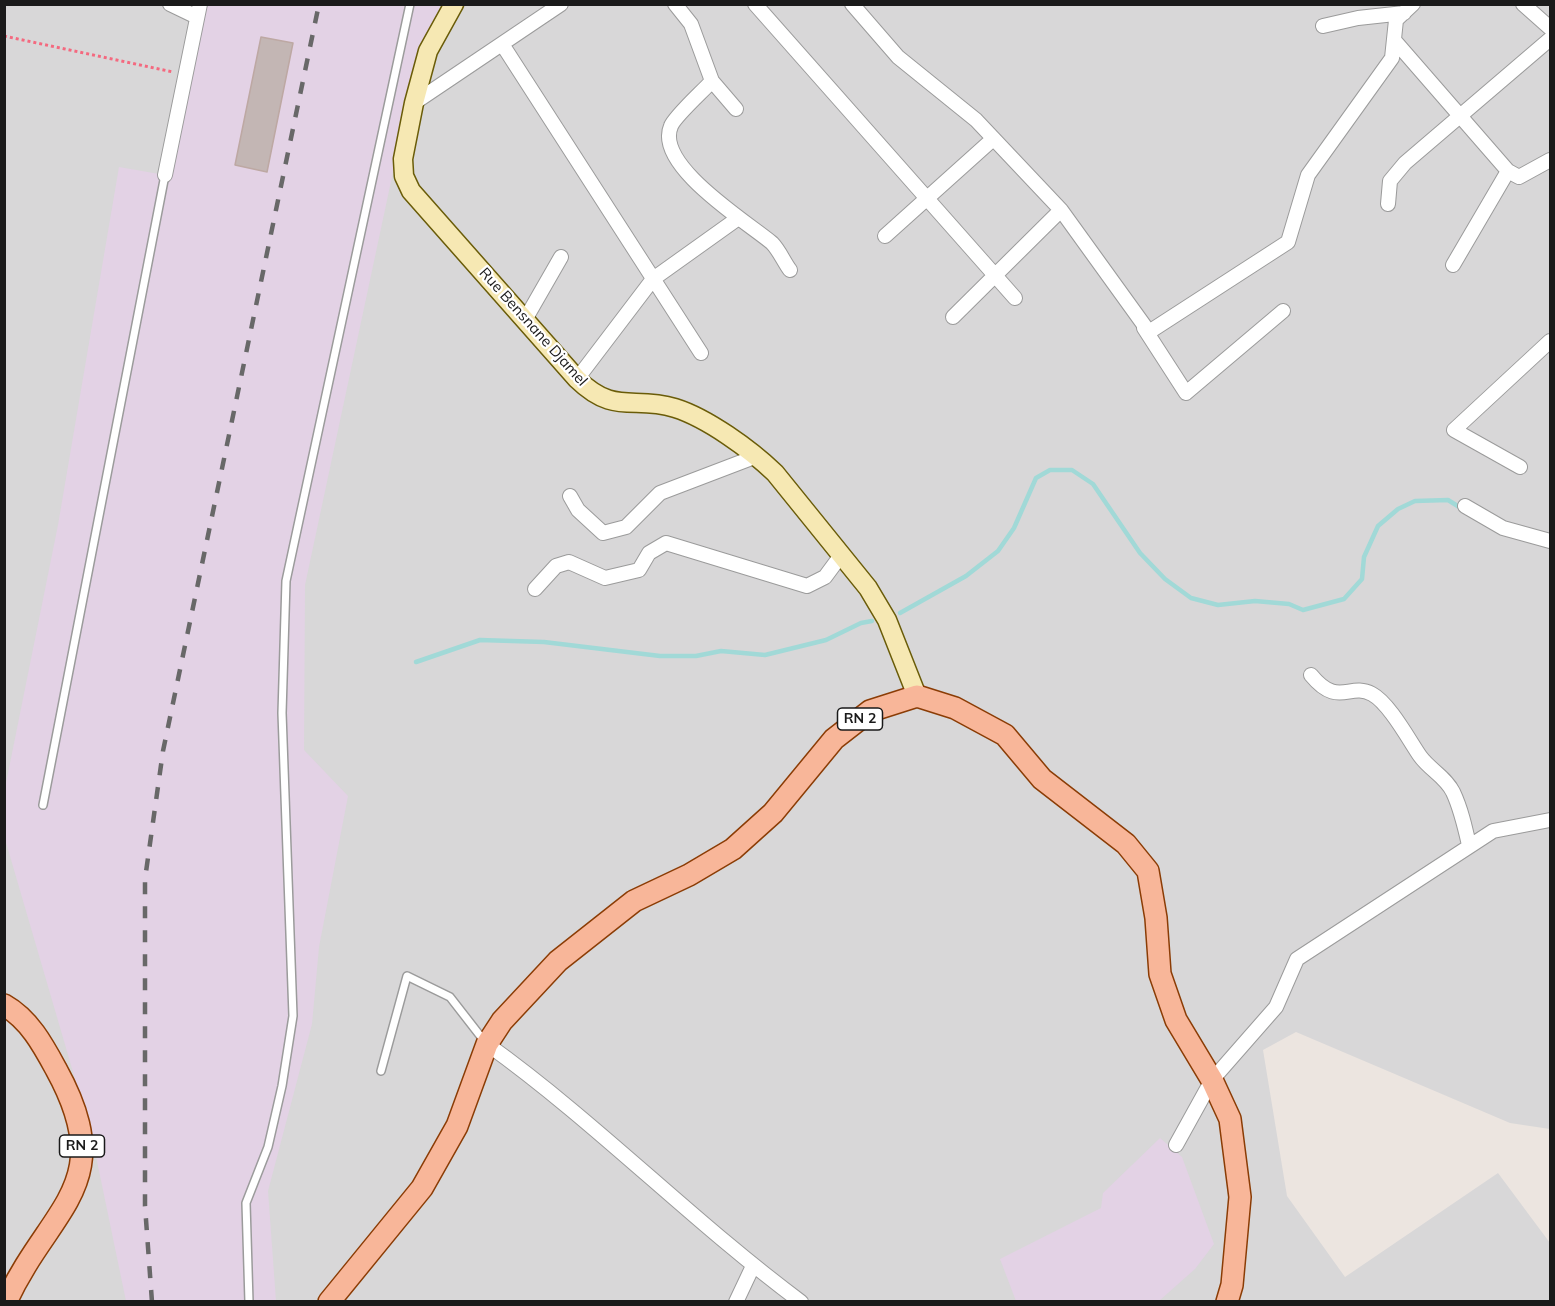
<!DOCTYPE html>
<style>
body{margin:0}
#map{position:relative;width:1555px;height:1306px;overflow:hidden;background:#ece5e0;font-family:Mulish,sans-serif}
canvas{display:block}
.frame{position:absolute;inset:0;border:6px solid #1a1a1a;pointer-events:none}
</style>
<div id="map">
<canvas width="1555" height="1306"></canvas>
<div class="frame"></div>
</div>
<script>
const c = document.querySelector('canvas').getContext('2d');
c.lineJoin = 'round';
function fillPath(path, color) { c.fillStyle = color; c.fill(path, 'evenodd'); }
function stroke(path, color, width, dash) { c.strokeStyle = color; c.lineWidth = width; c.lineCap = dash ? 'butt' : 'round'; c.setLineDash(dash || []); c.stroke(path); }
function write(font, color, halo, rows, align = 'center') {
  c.font = font + ' Mulish,sans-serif'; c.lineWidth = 4.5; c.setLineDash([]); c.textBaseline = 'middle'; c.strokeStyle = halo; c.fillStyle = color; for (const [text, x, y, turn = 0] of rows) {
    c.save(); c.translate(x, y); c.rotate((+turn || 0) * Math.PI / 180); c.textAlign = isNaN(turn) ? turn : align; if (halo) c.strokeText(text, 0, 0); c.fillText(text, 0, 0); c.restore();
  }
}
fillPath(new Path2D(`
 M5 5H1550V1129L1510 1123 1296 1032 1263 1050 1287 1196 1345 1277 1498 1173 1550 1243V1301L5 1302Z`), '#d8d7d8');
fillPath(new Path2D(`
 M200 5H441L419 50 305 585 304 750 348 796 319 947 312 1024 268 1191 276 1301H126L92 1137 5 839V788L58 525 119 167 165 175Z
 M1160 1138 1182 1157 1214 1244 1195 1269 1159 1301H1016L1000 1259 1101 1208 1103 1193Z`), '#e3d2e5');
stroke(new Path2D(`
 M900 613 966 576 998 551 1014 528 1036 478 1050 470H1072L1093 484 1140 553 1165 579 1191 598 1218 605 1255 601 1289 604 1303 610 1344 599 1362 579 1364 557 1378 526 1398 509 1415 501 1448 500 1464 510
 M416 662 480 640 544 642 660 656H696L721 651 765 655 826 640 861 623 872 621`), '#a1d9d7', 4.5);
const building = new Path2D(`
 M261 37 293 43 267 172 235 165Z`);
fillPath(building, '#c3b6b4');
stroke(building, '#bda8a3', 1.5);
const lane = new Path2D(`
 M43 805 165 175
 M381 1071 407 976 450 997 485 1042
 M249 1302 246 1203 268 1147 282 1086 293 1016 282 713 286 581 410 4`);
const street = new Path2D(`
 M170 4 197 17
 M675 4 691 24 712 81 736 109
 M755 4 1015 298
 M852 4 898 57 976 120 1061 210 1149 332 1288 242 1308 175 1392 58 1396 20 1413 4
 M1523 4 1550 28
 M1323 26 1358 18 1404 13
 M1394 40 1508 171 1519 177 1550 160
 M502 44 701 353
 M712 81C703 91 675 116 671 126 654 165 747 222 772 243 779 250 784 262 790 270
 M414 103 561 4
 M165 175 200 4
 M1388 204 1390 181 1405 163 1550 39
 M885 236 993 139
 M1453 265 1508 171
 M953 317 1061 210
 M526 318 561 257
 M1144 328 1186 393 1283 311
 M577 379 653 279 737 219
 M1520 467 1454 430 1550 341
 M570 496 578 510 603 533 626 527 660 493 757 456
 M1465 506 1503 528 1550 541
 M535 589 556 566 569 562 605 578 639 570 649 553 666 543 807 586 825 577 842 554
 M1311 675C1338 708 1349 682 1372 694 1389 703 1409 740 1420 756 1430 770 1445 776 1453 792 1461 809 1465 827 1469 845
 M487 1044C597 1123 692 1221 801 1302
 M1176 1145 1212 1080 1276 1007 1297 959 1493 831 1550 820
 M736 1302 753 1266`);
const secondary = new Path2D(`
 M454 4 428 51 414 103 403 159 404 176 411 191 577 379C615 416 633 395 675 408 707 418 750 449 775 473L868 588 887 620 917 696`);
const primary = new Path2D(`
 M4 1005C29 1019 43 1045 56 1069 120 1185 50 1206 6 1302
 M329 1302 422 1188 457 1126 487 1044 502 1021 558 961 634 901 689 875 733 849 773 813 834 739 870 711 917 696 955 708 1005 735 1042 779 1126 844 1148 871 1156 918 1160 974 1176 1020 1212 1080 1230 1119 1240 1197 1232 1285 1227 1302`);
stroke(lane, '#9b9b9b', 10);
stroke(street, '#9b9b9b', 16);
stroke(secondary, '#6a5c08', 21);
stroke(primary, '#8b3c05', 24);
stroke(new Path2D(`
 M4 36 173 72`), '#f4697f', 3, [3, 3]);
stroke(lane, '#fff', 7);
stroke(street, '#fff', 14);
stroke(secondary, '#f6e8b3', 18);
stroke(primary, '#f8b699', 21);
stroke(new Path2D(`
 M152 1302 145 1206V879L163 751 319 4`), '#686868', 4.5, [12, 12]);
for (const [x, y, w] of [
 [860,719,45],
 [82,1146,45]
]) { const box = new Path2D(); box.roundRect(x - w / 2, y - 11, w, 22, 4.5); c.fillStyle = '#fff'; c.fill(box); stroke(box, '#1a1a1a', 1.5); }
write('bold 14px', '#1a1a1a', null, [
 ["RN 2",860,719],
 ["RN 2",82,1146]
]);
write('15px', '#1a1a1a', '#fff', [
 ["Rue Bensnane Djamel",533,327,48]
]);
</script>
